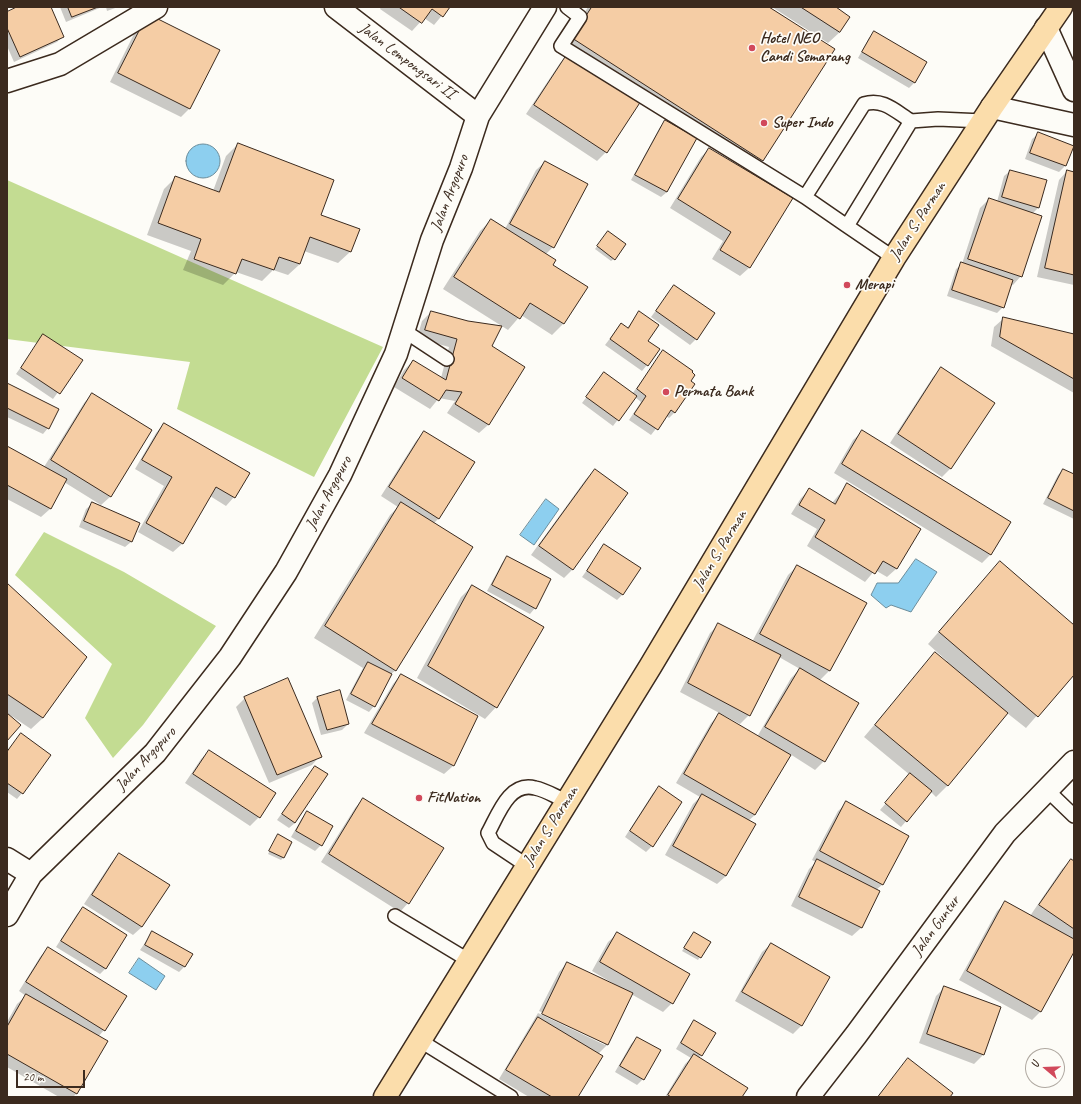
<!DOCTYPE html>
<style>
body{margin:0}
#map{position:relative;width:1081px;height:1104px;overflow:hidden;background:#fdfcf7;font-family:Caveat,sans-serif}
canvas{display:block}
.frame{position:absolute;inset:0;border:8px solid #3b2a1e;pointer-events:none}
.north{position:absolute;left:1025px;top:1048px;width:40px;height:40px;box-sizing:border-box;background:#fdfcf7;border:1px solid #afa8a0;border-radius:50%;rotate:289deg;font-size:11px;font-weight:700;line-height:16px;text-align:center;color:#3b2a1e}
.north::after{content:'';display:block;margin:auto;width:14px;height:18px;background:#d1495b;clip-path:polygon(50% 0,100% 100%,50% 72%,0 100%)}
.scale{position:absolute;left:16px;top:1070px;width:69px;height:18px;box-sizing:border-box;border:2px solid #3b2a1e;border-top:0;padding-left:5px;font-size:12px;line-height:14px;white-space:nowrap;color:#3b2a1e;-webkit-text-stroke:3px #fdfcf7;paint-order:stroke}
</style>
<div id="map">
<canvas width="1081" height="1104"></canvas>
<div class="frame"></div>
<div class="north">U</div>
<div class="scale">20 m</div>
</div>
<script>
const c = document.querySelector('canvas').getContext('2d');
c.lineJoin = 'round';
function fillPath(path, color) { c.fillStyle = color; c.fill(path, 'evenodd'); }
function stroke(path, color, width, dash) { c.strokeStyle = color; c.lineWidth = width; c.lineCap = dash ? 'butt' : 'round'; c.setLineDash(dash || []); c.stroke(path); }
function write(font, color, halo, rows, align = 'center') {
  c.font = font + ' Caveat,sans-serif'; c.lineWidth = 3.5; c.setLineDash([]); c.textBaseline = 'middle'; c.strokeStyle = halo; c.fillStyle = color; for (const [text, x, y, turn = 0] of rows) {
    c.save(); c.translate(x, y); c.rotate((+turn || 0) * Math.PI / 180); c.textAlign = isNaN(turn) ? turn : align; if (halo) c.strokeText(text, 0, 0); c.fillText(text, 0, 0); c.restore();
  }
}
fillPath(new Path2D(`
 M7 180 383 347 314 477 177 409 190 362 7 339Z
 M44 532 124 572 216 626 143 725 113 758 85 718 112 664 15 575Z`), '#c3dc92');
const water = new Path2D(`
 M186 161a17 17 0 1 1 34 0a17 17 0 1 1-34 0Z
 M546 499 559 509 534 545 520 535Z
 M916 559 937 572 911 612 891 605 886 608 871 595 877 583H898Z
 M139 958 165 976 156 990 129 973Z`);
fillPath(water, '#8dcfef');
stroke(water, '#6c8d9b', 1);
fillPath(new Path2D(`
 M19 7H49L63 36 57 42 14 62 7 46V13Z
 M60 7H102L66 22Z
 M106 7H118L107 11Z
 M381 7H449L434 25 424 18 412 31 380 9Z
 M588 7H767L833 49 762 161 750 173 791 199 749 268 740 276 712 259 723 241 670 208 701 157 709 149 743 169 744 168 697 137 667 192 661 197 631 180 660 127 666 122 693 137 694 136 640 101 606 152 597 161 526 114 560 63 568 55 561 50Z
 M772 7H834L840 32 828 43Z
 M139 24 218 50 189 109 181 117 110 82Z
 M875 33 915 82 909 88 858 58 869 38Z
 M1038 134 1072 146 1065 166 1059 172 1025 159 1032 139Z
 M238 144 319 215 358 230 350 252 338 263 304 251 300 264 288 275 273 270 262 281 236 272 223 285 183 270 191 251 147 235 164 189 176 177 213 191 226 156Z
 M545 162 553 247 545 255 552 265 586 288 563 324 552 335 521 315 508 330 443 289 480 231 491 220 505 229 536 170Z
 M1010 171 1038 208 1032 214 1021 276 1013 285 1011 284 1003 307 997 313 947 296 956 269 962 264 980 208 989 199 997 202 1004 176Z
 M1067 171 1074 173V285L1037 277 1059 180Z
 M606 235 614 259 611 261 595 249Z
 M674 286 696 339 690 345 651 317Z
 M431 312 524 367 488 425 479 433 447 413 455 401 439 398 430 409 394 387 404 370 413 361 441 378 449 347 417 338 422 321Z
 M639 313 647 341V365L642 371 605 345 621 324 627 328Z
 M1003 319 1074 335V393L991 346 994 327Z
 M44 335 81 361 53 399 16 374Z
 M663 352 694 384 674 413 669 418 666 416 651 435 629 420 641 402 635 397 613 426 582 403 604 374 632 394Z
 M941 369 950 469 942 477 890 443 933 377Z
 M7 385 48 428 43 434 7 417Z
 M92 394 151 430 110 497 101 505 64 482 50 509 41 517 7 499V447L44 467 84 403Z
 M164 424 234 497 226 506 210 496 182 544 173 552 138 532 164 486 135 469 156 433Z
 M424 432 439 518 434 523 396 670 391 674 374 706 369 712 346 700 363 668 314 638 390 515 398 507 381 496 416 441Z
 M862 432 991 554 982 563 834 473 853 440Z
 M595 470 627 493 572 570 564 578 531 555 586 479Z
 M1063 470 1074 475V519L1043 504 1058 475Z
 M847 485 920 529 896 569 887 577 875 570 865 582 807 546 817 529 791 514 801 498 810 489 832 503Z
 M92 504 131 542 125 547 79 527 86 509Z
 M605 545 623 594 617 600 582 577Z
 M508 557 535 608 530 614 487 591 502 563Z
 M1000 562 1074 626V673L1026 728 1007 713 948 785 936 797 931 792 901 827 880 810 910 775 864 737 935 653 946 662 947 661 928 644Z
 M797 566 865 603 829 671 819 681 824 761 815 770 790 754 755 815 748 821 726 876 717 884 665 855 693 804 700 797 676 783 711 723 720 714 757 737 791 678 800 669 779 657 749 715 740 724 680 692 710 633 719 624 752 642 788 575Z
 M7 585 86 658 43 718 31 729 10 715 7 740Z
 M472 586 496 707 485 719 417 678 461 597Z
 M401 675 476 716 453 766 444 774 364 733 393 684Z
 M318 697 348 724 342 730 321 735 312 703Z
 M245 698 320 756 312 765 269 783 236 707Z
 M21 734 22 793 17 799 7 792V752Z
 M209 751 259 817 250 826 185 783 201 759Z
 M315 767 295 823 289 828 277 820Z
 M659 788 652 846 646 852 625 837 653 793Z
 M363 799 408 903 400 912 321 862 355 808Z
 M847 803 908 836 882 885 876 890 879 892 861 928 852 936 791 906 809 869 816 862 812 860 838 811Z
 M308 813 321 845 315 851 291 837 302 818Z
 M278 836 283 858 281 860 268 854Z
 M119 854 142 927 133 935 84 904 111 863Z
 M1071 860 1074 862V950L1041 1011 1032 1020 959 980 997 911 1006 902 1030 916 1062 869Z
 M83 908 126 935 105 969 100 974 56 947 77 914Z
 M152 933 184 967 179 972 140 950Z
 M694 933 700 957 698 960 682 951Z
 M617 934 688 975 672 1003 663 1012 631 994 607 1045 598 1054 577 1097H529L499 1079 538 1013 605 1045V1043L539 1011 559 972 567 963 613 985 614 984 592 971 608 942Z
 M771 944 801 1026 793 1034 735 1001 762 952Z
 M48 948 104 1030 98 1037 77 1093 73 1097H59L7 1067V1022L17 1004 26 996 19 991 40 957Z
 M945 987 1000 1008 983 1055 974 1064 919 1043 936 996Z
 M695 1021 702 1055 698 1058 741 1097H665L685 1064 691 1058 676 1049 689 1027Z
 M637 1038 643 1079 637 1085 615 1072 631 1044Z
 M908 1059 949 1097H877Z`), '#0003');
const building = new Path2D(`
 M17 7H51L64 37 20 57 7 28V12Z
 M68 7H98L72 17Z
 M399 7H450L443 17 432 9 422 23Z
 M592 7H769L835 49 763 161 572 38Z
 M801 7H836L850 17 840 32Z
 M148 14 220 50 190 109 118 73Z
 M874 31 927 62 915 83 862 52Z
 M568 53 641 101 607 153 534 105Z
 M665 120 697 138 667 192 635 175Z
 M1038 132 1074 146 1066 166 1030 153Z
 M238 143 334 180 321 215 360 229 351 252 310 237 300 264 279 257 274 270 242 259 236 274 194 259 201 239 158 223 175 176 219 192Z
 M709 148 793 198 750 268 720 250 731 232 678 199Z
 M545 161 588 184 554 248 510 224Z
 M1010 170 1047 180 1039 208 1002 197Z
 M1067 170 1074 172V275L1045 268Z
 M989 198 1042 216 1022 277 968 259Z
 M491 219 556 260 553 265 588 287 564 324 530 303 520 319 454 277Z
 M608 231 626 244 615 260 597 246Z
 M961 262 1013 280 1004 308 952 290Z
 M674 285 715 313 697 340 656 311Z
 M431 311 468 321 502 326 492 346 525 367 489 425 455 404 462 392 446 390 439 401 402 378 413 360 446 380 457 339 425 330Z
 M639 311 659 325 648 341 660 349 648 366 610 339 621 323 628 328Z
 M1003 317 1074 334V379L1000 337Z
 M43 334 83 360 60 394 21 368Z
 M663 350 693 371 692 372 695 375 691 381 695 384 675 413 671 410 658 430 634 414 646 396 637 389Z
 M941 367 995 403 951 469 898 434Z
 M604 372 637 396 619 421 586 397Z
 M7 383 59 409 49 429 7 408Z
 M92 393 152 430 111 497 51 460Z
 M164 423 250 473 235 498 216 487 183 544 146 523 172 477 142 460Z
 M862 430 1011 522 991 555 842 464Z
 M424 431 475 462 439 519 389 487Z
 M7 446 67 479 51 509 7 485Z
 M595 469 628 493 573 570 539 546Z
 M1063 469 1074 474V511L1048 498Z
 M847 483 921 529 897 569 883 561 875 574 815 537 825 520 799 505 809 488 835 504Z
 M92 502 140 523 132 542 84 521Z
 M401 502 473 547 396 671 325 626Z
 M604 544 641 568 623 595 587 571Z
 M507 556 551 579 536 609 492 585Z
 M1000 561 1074 625V675L1038 717 939 632Z
 M797 565 867 603 830 671 760 634Z
 M7 583 87 657 43 718 7 694Z
 M472 585 544 627 497 708 428 666Z
 M718 623 781 655 750 716 688 683Z
 M935 652 1008 713 948 786 875 725Z
 M368 662 392 674 375 707 351 694Z
 M800 668 859 703 825 762 765 727Z
 M401 674 478 716 454 766 372 724Z
 M288 678 322 757 277 775 244 697Z
 M340 690 349 724 327 730 317 697Z
 M7 713 21 725 7 741Z
 M719 713 791 755 755 815 684 774Z
 M21 733 51 755 23 794 7 783V752Z
 M209 750 276 793 260 818 193 774Z
 M315 766 328 774 295 823 282 814Z
 M910 773 932 791 907 822 885 803Z
 M659 786 682 802 653 847 630 831Z
 M702 794 756 824 726 876 673 846Z
 M363 798 444 848 409 904 329 854Z
 M846 801 909 836 883 885 820 851Z
 M307 811 333 826 322 846 296 831Z
 M278 834 292 842 284 858 269 851Z
 M119 853 170 885 142 927 92 895Z
 M817 859 880 891 862 928 799 897Z
 M1071 859 1074 861V929L1039 905Z
 M1005 901 1074 939V952L1041 1012 967 971Z
 M83 907 127 935 106 969 61 941Z
 M152 931 193 954 185 967 145 945Z
 M617 932 690 974 673 1004 600 962Z
 M694 932 711 942 701 958 684 948Z
 M771 943 830 977 802 1026 742 992Z
 M48 947 127 996 105 1031 26 982Z
 M567 962 633 993 608 1045 542 1014Z
 M944 986 1001 1007 984 1055 927 1034Z
 M26 994 108 1041 77 1094 7 1054V1027Z
 M538 1017 603 1056 578 1097H552L506 1070Z
 M694 1020 716 1033 702 1056 681 1043Z
 M637 1037 661 1050 644 1080 620 1066Z
 M694 1054 748 1088 742 1097H671L668 1095Z
 M908 1058 953 1093 950 1097H878Z`);
fillPath(building, '#f5cda5');
stroke(building, '#3b2a1e', 1);
const lane = new Path2D(`
 M567 7 580 17 561 46 805 197 847 226
 M805 197 864 104C883 98 895 111 911 121
 M894 258 847 226 911 121 938 119 983 121
 M403 330 447 359
 M1047 790 1074 816
 M526 865 493 843 488 833C498 815 509 781 535 788 546 790 556 797 566 801
 M395 916 468 960
 M419 1040 511 1097`);
const street = new Path2D(`
 M336 7 478 116
 M1046 28 1074 90
 M7 81 60 64 156 7
 M992 107 1074 125
 M7 859 31 874
 M7 915 31 874 155 753 230 657 286 572 340 475 396 354 432 240 461 168 478 116 545 7
 M808 1097 856 1035 1005 833 1074 762`);
const highway = new Path2D(`
 M385 1097 650 667 894 258 992 107 1061 7`);
stroke(lane, '#3b2a1e', 16);
stroke(street, '#3b2a1e', 25);
stroke(highway, '#3b2a1e', 25);
stroke(lane, '#fdfcf7', 13);
stroke(street, '#fdfcf7', 22);
stroke(highway, '#fbddab', 22);
for (const [x, y, r, color] of [
 [752,48,4,"#d1495b"],
 [764,123,4,"#d1495b"],
 [847,285,4,"#d1495b"],
 [666,392,4,"#d1495b"],
 [419,798,4,"#d1495b"]
]) { const dot = new Path2D(); dot.arc(x, y, r, 0, 2 * Math.PI); c.fillStyle = color; c.fill(dot); stroke(dot, '#fdfcf7', 1.5); }
write('bold 16px', '#3b2a1e', '#fdfcf7', [
 ["Hotel NEO",760,39],
 ["Candi Semarang",760,57],
 ["Super Indo",772,123],
 ["Merapi",855,285],
 ["Permata Bank",674,392],
 ["FitNation",427,798]
], 'left');
write('16px', '#3b2a1e', '#fdfcf7', [
 ["Jalan Lempongsari II",407,61,37],
 ["Jalan Argopuro",450,193,-69],
 ["Jalan S. Parman",918,221,-57],
 ["Jalan Argopuro",329,493,-62],
 ["Jalan S. Parman",720,550,-59],
 ["Jalan Argopuro",146,759,-47],
 ["Jalan S. Parman",551,826,-58],
 ["Jalan Guntur",936,926,-54]
]);
</script>
